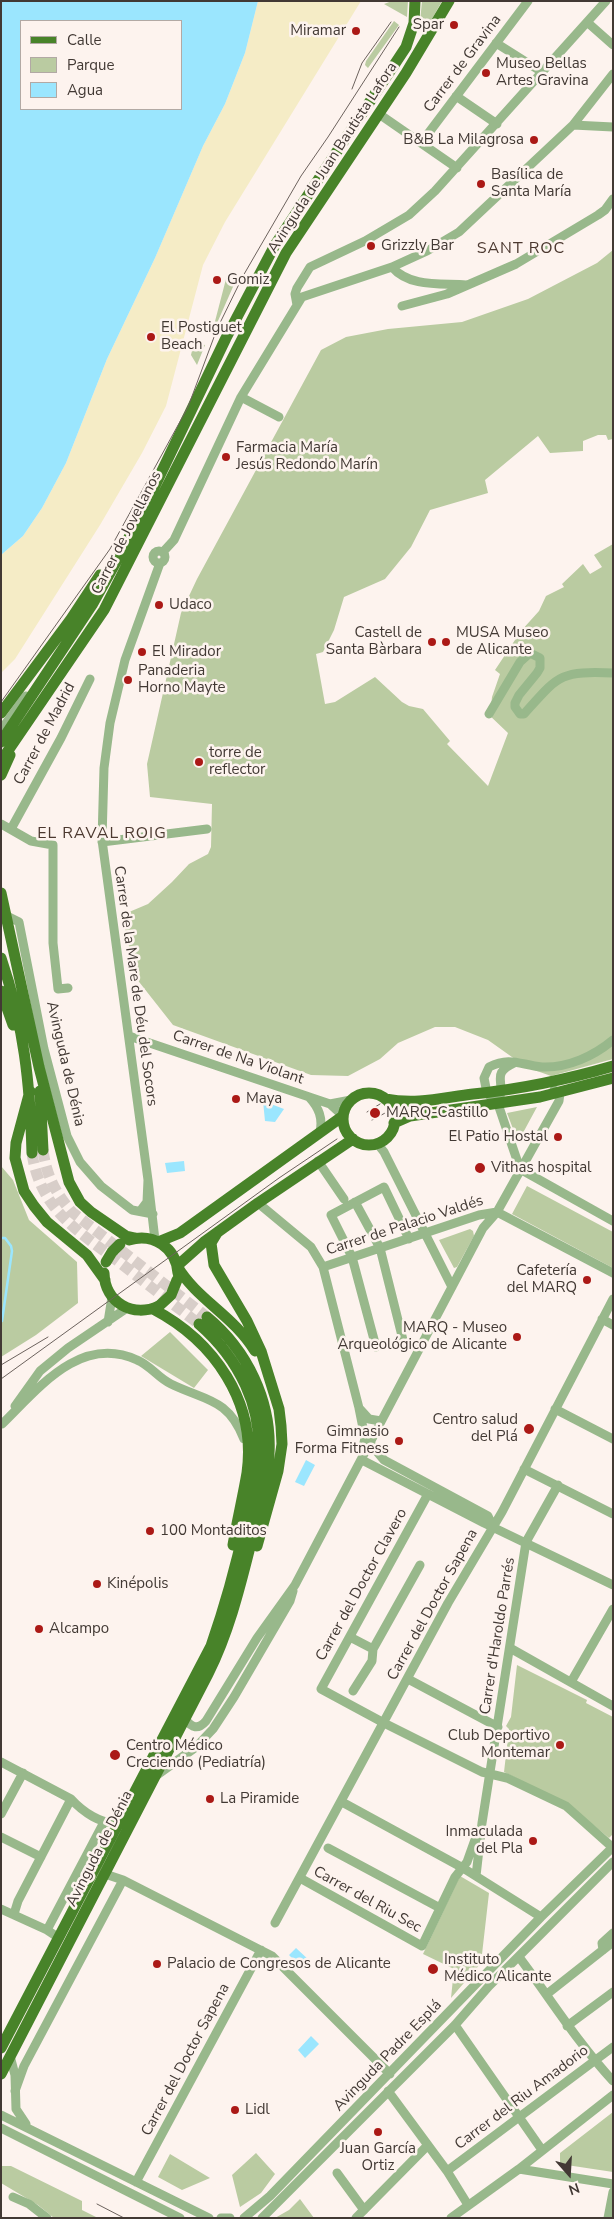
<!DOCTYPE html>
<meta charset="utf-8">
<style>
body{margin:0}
#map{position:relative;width:614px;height:2219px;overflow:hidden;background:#fdf3ee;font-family:"Nunito Sans",sans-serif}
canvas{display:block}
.frame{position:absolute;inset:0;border:2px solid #423934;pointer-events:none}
.legend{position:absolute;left:20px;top:20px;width:162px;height:90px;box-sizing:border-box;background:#fdf3ee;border:1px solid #b2a9a4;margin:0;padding:6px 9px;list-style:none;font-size:15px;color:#423934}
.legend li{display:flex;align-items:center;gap:10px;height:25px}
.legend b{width:25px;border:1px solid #b2a9a4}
.north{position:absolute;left:544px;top:2149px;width:50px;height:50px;-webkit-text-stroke:4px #fdf3ee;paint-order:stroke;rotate:161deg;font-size:14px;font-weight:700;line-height:20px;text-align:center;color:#423934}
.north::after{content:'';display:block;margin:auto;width:18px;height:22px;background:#423934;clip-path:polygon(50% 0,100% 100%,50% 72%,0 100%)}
</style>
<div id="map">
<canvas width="614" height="2219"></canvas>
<div class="frame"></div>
<ul class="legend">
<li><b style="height:6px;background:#488329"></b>Calle</li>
<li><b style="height:14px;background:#bacba1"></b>Parque</li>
<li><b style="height:14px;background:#9be6fe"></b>Agua</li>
</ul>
<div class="north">N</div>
</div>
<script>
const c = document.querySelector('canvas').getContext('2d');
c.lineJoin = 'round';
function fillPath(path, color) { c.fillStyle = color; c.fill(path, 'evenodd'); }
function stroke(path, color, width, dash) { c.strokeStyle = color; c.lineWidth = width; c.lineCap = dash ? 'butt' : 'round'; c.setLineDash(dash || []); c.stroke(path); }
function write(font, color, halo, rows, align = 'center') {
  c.font = font + ' "Nunito Sans",sans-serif'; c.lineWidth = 5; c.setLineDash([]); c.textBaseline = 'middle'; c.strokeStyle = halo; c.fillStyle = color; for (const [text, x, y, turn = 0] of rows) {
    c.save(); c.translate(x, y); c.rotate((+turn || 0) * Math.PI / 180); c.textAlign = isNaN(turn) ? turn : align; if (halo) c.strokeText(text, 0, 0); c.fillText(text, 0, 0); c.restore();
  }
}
fillPath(new Path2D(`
 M392 1H408L407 17 384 4Z
 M422 1H442L428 26 420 22Z
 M394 21 399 25 368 68 365 65 366 61Z
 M613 250V439L608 440 606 435H598L583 441V451L550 453 538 436 485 480 488 493 430 510 411 547 385 579 344 597 334 630 323 652 316 654 325 704 335 702 375 677 402 702 409 706 423 709 450 741 447 744 488 786 508 733 487 713 491 707 492 697 500 674 495 670 521 631 539 611 546 596 564 587 562 584 583 564 590 574 602 567 594 555 613 544V1059L551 1076 526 1067 488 1040 455 1027H435L398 1043 380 1059 348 1076 311 1075 173 1025 136 978 122 915 148 904 172 882 189 864 208 854 211 847 212 804 150 797 147 764 181 613 197 579 321 350 346 337 388 329 462 322 528 299 597 263Z
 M226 279 236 280 214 330 213 329Z
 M194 342 205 345 197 365 191 355Z
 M537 1107 518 1142 507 1113Z
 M1 1166 13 1180 29 1220 77 1262 78 1303 36 1335 1 1357Z
 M527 1186 613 1232V1268L512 1214Z
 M470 1229 473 1231 474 1236 457 1267 454 1268 439 1240Z
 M170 1332 208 1370 194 1388 141 1356Z
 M517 1665 587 1700 586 1703 613 1717V1834L609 1838 568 1804 504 1772 509 1729 506 1726 511 1717Z
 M460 1876 489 1893 481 1963 451 1998 454 1969 423 1954Z
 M613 2112V2172L560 2164V2153Z
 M256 2153 275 2174 261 2193 240 2207 232 2175Z
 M170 2154 210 2178 182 2190 158 2177Z
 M1 2166H11L82 2201V2210L98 2218H54L38 2205 1 2183Z
 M300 2199 314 2218H275L289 2210Z`), '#bacba1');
fillPath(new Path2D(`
 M258 1H361L225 222 203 265 166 406 142 453 100 525 15 659 1 673V555L23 536 42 508 66 463 107 359 155 258 203 146 225 104 245 53Z`), '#f5ecc6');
fillPath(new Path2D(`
 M1 1H258L245 53 225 104 203 146 155 258 107 359 66 463 42 508 23 536 1 555ZM21 21H181V109H21Z
 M263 1101 284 1109 275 1122 265 1121Z
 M184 1161 185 1171 167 1173 165 1163Z
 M306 1460 315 1465 304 1486 295 1482Z
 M296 1948 310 1961 303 1969 289 1955Z
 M311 2036 319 2044 305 2058 298 2050Z`), '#9be6fe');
stroke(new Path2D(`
 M1 1238H5L11 1246 12 1251 2 1321`), '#9be6fe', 2.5);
stroke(new Path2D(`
 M43 1150C46 1175 56 1194 72 1212L207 1317
 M32 1153C40 1211 81 1233 123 1265 148 1285 173 1304 199 1324`), '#d8cec9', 11, [11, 5.5]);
stroke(new Path2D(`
 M587 22 613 45
 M496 43 542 72
 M456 96 497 124
 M379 114 457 168
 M573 125 613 127
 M421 143 528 1
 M392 267C410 288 442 283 466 285
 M297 305 295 294 297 288 310 267 365 241 409 215 435 191 606 1
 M402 306 447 294 516 264 598 215 605 210 613 199
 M241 397 279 417
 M153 557a6 6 0 1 1 12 0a6 6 0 1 1-12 0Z
 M163 552 174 540 241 397 302 297 392 267 427 251 459 232 573 125 613 74
 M489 714 520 662 530 653 540 658V668L537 673 519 695 515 703V707L520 714H524C559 675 559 671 613 673
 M1 730 26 696
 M1 824 31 841 53 845V943L58 989 68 988
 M11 829 61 738 90 679
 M102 842 207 829
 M7 916 19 922 44 1049 67 1136 80 1162 101 1186 132 1210 153 1214
 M129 1036 330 1104 343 1116
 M309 1097C319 1108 323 1118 320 1132
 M500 1097C504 1078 492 1074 514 1063
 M330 1104 351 1100
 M377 1143 384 1152 452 1287
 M318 1161 344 1199
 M520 1169 498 1104 487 1093 484 1078 489 1067C511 1056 520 1065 542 1067 568 1068 594 1056 613 1040
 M520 1169 613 1221
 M148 1180 102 840 104 768 110 723 125 660 160 563
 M355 1202 380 1248 403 1340
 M258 1203 311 1247 323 1267 359 1408 365 1438 363 1447
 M141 1210 147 1202 148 1180 155 1240
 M497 1212 613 1273
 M323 1267 479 1215 497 1212
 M602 1319 613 1325
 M108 1322 112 1297
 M376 1347 352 1257 331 1215 384 1187 409 1239
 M15 1406 40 1371 68 1348 127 1308
 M359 1408 369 1419 381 1421
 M555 1409 613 1439
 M2 1424C38 1389 80 1334 137 1360 150 1365 158 1378 171 1384 206 1401 228 1398 244 1439
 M369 1442 384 1460 488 1516 493 1527
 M362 1460 484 1523 613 1585
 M524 1469 613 1514
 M428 1494 321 1689 384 1723 482 1772 507 1778 566 1806 613 1848
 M350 1637 373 1649
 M510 1648 613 1706
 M408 1679 498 1727
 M571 1682 613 1609
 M353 1691 372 1661 373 1649 420 1565
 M185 1719C192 1728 198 1730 206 1721L257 1638 295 1585 483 1228 497 1212 559 1101 560 1093 554 1090
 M1 1762 71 1799C82 1811 102 1826 119 1822
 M157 1775 196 1747 213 1729 234 1697 290 1601 293 1591
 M342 1802 463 1868 541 1917
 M1 1814 23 1773
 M1 1837 41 1857
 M328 1848 440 1908
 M105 1874 123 1880 272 1956 390 2074
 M476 1876 482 1823 526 1542 558 1485
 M300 1878 422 1946 455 1877 467 1862 477 1834
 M1 1909 47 1930 59 1938
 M14 1914 18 1901 71 1799
 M275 1923 448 1603 502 1512 613 1299
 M47 1930 104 1822
 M603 1950 602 1943 613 1933
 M519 1957C550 1998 577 2042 613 2081
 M547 1994 613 1942
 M455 2025 542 2150
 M567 2026 613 1992
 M10 2056 15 2075 16 2109 26 2124
 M15 2091 24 2066 123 1880
 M388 2091 447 2171 468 2205
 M1 2115 209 2218
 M1 2128 180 2218
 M519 2169 613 2184
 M447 2171 613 2047
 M337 2173 364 2210
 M136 2182 261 1950
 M13 2197 29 2204 47 2218
 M221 2218H230
 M244 2218 270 2196 541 1917 613 1847
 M262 2218 455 2025 489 1986 613 1862
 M356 2218 428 2145
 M451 2218 519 2169 613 2095
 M608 2218 613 2192`), '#98b88b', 9);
stroke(new Path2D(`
 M1 713 71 619 100 575
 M1 742 92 605 121 553 148 500 226 338 275 245 406 47 414 23 415 1
 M1 761 104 610 286 253 406 73 449 1
 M1 775 10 755
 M1 893 39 1067 69 1182 80 1202 91 1212 126 1236 135 1238
 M1 958C24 1025 30 1083 32 1153
 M1 991 13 1025
 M30 1091 16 1143 15 1158 24 1191 34 1206 47 1222 87 1255 105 1280
 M40 1091 43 1150
 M343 1119a26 26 0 1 1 52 0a26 26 0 1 1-52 0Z
 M385 1099C417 1105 441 1098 473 1094 522 1089 565 1080 613 1066
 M394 1123 410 1116 540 1097 613 1078
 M217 1233 211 1243 214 1265 247 1321 261 1351 279 1409 281 1426 282 1444 278 1471 257 1546
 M129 1240C153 1233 176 1247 178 1273
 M158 1242 180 1233 343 1116
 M177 1266 204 1242 258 1203 353 1139
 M177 1266C197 1300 233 1315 255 1351
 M104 1273C105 1303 133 1318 159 1306
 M153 1309C214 1341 257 1402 247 1473 243 1497 237 1521 233 1545
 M1 2048 211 1646C225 1606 236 1566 245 1525 250 1504 256 1482 258 1461 264 1407 238 1358 199 1324
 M1 2074 208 1674C228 1634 239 1591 250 1547 257 1517 268 1485 269 1454 272 1401 247 1350 207 1317`), '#488329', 11);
stroke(new Path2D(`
 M352 89 362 63 391 22
 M1 702 110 549 188 407 217 329 243 276 301 176 328 137 399 27
 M367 1112 380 1104
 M372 1120 387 1112
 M1 1365 48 1337
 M1 1379 279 1178 337 1139
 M97 2204 124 2218`), '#6c625d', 1);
stroke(new Path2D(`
 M106 1262 112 1252 120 1244
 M159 1306 171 1295 177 1280`), '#488329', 11);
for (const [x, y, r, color] of [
 [454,25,5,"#ab1916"],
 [356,31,5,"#ab1916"],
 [486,73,5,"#ab1916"],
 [534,140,5,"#ab1916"],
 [481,184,5,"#ab1916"],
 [371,246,5,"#ab1916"],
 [217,280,5,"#ab1916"],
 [151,337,5,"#ab1916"],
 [226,457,5,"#ab1916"],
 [159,605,5,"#ab1916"],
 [432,642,5,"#ab1916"],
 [446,642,5,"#ab1916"],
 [142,652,5,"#ab1916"],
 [128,680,5,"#ab1916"],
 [199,762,5,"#ab1916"],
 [236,1099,5,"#ab1916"],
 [375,1113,6,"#ab1916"],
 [558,1137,5,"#ab1916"],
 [480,1168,6,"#ab1916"],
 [587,1280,5,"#ab1916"],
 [517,1337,5,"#ab1916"],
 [529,1429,6,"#ab1916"],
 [399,1441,5,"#ab1916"],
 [150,1531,5,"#ab1916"],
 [97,1584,5,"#ab1916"],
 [39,1629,5,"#ab1916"],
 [560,1745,5,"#ab1916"],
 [115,1755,6,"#ab1916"],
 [210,1799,5,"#ab1916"],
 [533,1841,5,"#ab1916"],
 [157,1964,5,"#ab1916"],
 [433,1969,6,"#ab1916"],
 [235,2110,5,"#ab1916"],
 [378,2132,5,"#ab1916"]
]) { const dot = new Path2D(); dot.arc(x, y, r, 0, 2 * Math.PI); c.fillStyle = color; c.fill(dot); stroke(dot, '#fdf3ee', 2); }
write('15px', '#423934', '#fdf3ee', [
 ["Spar",444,25,"right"],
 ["Miramar",346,31,"right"],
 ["Museo Bellas",496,64],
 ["Artes Gravina",496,81],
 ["B&B La Milagrosa",524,140,"right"],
 ["Basílica de",491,175],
 ["Santa María",491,192],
 ["Grizzly Bar",381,246],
 ["Gomiz",227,280],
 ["El Postiguet",161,328],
 ["Beach",161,345],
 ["Farmacia María",236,448],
 ["Jesús Redondo Marín",236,465],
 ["Udaco",169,605],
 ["Castell de",422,633,"right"],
 ["Santa Bàrbara",422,650,"right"],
 ["MUSA Museo",456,633],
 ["de Alicante",456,650],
 ["El Mirador",152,652],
 ["Panaderia",138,671],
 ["Horno Mayte",138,688],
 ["torre de",209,753],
 ["reflector",209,770],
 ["Maya",246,1099],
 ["MARQ-Castillo",386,1113],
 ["El Patio Hostal",548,1137,"right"],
 ["Vithas hospital",491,1168],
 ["Cafetería",577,1271,"right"],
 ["del MARQ",577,1288,"right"],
 ["MARQ - Museo",507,1328,"right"],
 ["Arqueológico de Alicante",507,1345,"right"],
 ["Centro salud",518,1420,"right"],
 ["del Plá",518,1437,"right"],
 ["Gimnasio",389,1432,"right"],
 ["Forma Fitness",389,1449,"right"],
 ["100 Montaditos",160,1531],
 ["Kinépolis",107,1584],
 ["Alcampo",49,1629],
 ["Club Deportivo",550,1736,"right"],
 ["Montemar",550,1753,"right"],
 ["Centro Médico",126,1746],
 ["Creciendo (Pediatría)",126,1763],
 ["La Piramide",220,1799],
 ["Inmaculada",523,1832,"right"],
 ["del Pla",523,1849,"right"],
 ["Instituto",444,1960],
 ["Médico Alicante",444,1977],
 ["Palacio de Congresos de Alicante",167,1964],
 ["Lidl",245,2110],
 ["Juan García",378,2149,"center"],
 ["Ortiz",378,2166,"center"]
], 'left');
write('15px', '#423934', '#fdf3ee', [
 ["Carrer de Gravina",463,64,-53],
 ["Avinguda de Juan Bautista Lafora",333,158,-57],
 ["Carrer de Jovellanos",127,533,-63],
 ["Carrer de Madrid",45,734,-62],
 ["Carrer de la Mare de Déu del Socors",135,986,82],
 ["Carrer de Na Violant",238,1058,19],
 ["Avinguda de Dénia",65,1064,77],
 ["Carrer de Palacio Valdés",405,1226,-18],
 ["Carrer del Doctor Clavero",362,1585,-61],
 ["Carrer del Doctor Sapena",433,1605,-61],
 ["Carrer d'Haroldo Parrés",498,1636,-81],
 ["Avinguda de Dénia",100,1849,-63],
 ["Carrer del Riu Sec",367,1900,29],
 ["Avinguda Padre Esplá",388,2056,-46],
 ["Carrer del Doctor Sapena",186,2060,-62],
 ["Carrer del Riu Amadorio",522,2098,-37]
]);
c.letterSpacing = '1px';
write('16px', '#4b382f', '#fdf3ee', [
 ["SANT ROC",521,249],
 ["EL RAVAL ROIG",102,834]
]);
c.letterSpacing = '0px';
</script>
